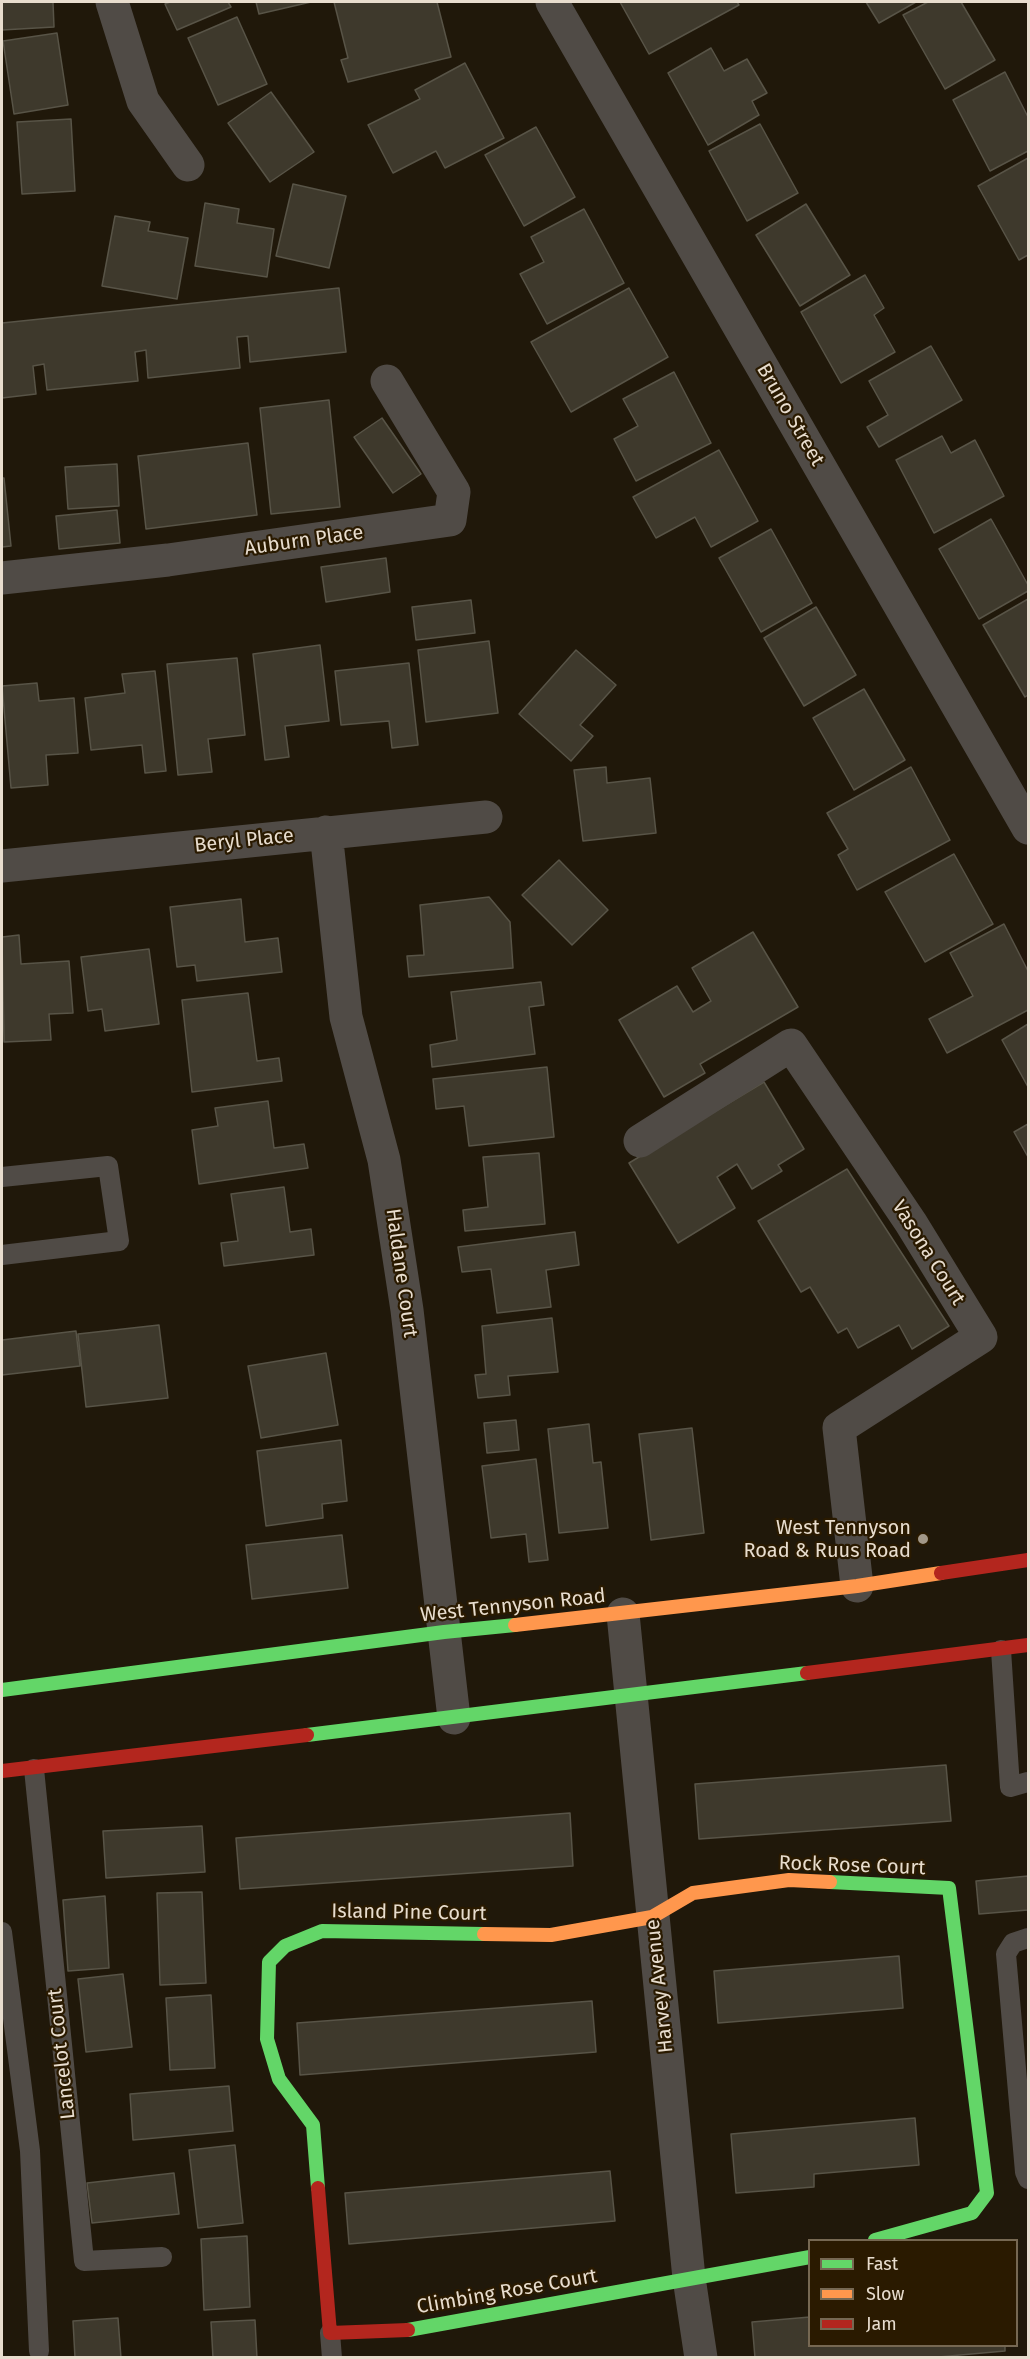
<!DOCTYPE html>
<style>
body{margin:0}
#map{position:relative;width:1030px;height:2359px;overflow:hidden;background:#20180a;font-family:"Fira Sans",sans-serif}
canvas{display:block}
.frame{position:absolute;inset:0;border:3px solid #e8ddce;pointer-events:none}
.legend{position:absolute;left:808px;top:2239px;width:210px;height:108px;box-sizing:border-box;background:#2a1a00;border:2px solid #766852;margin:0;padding:8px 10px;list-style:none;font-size:18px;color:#e8ddce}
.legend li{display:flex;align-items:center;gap:12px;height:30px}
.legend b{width:30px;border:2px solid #766852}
</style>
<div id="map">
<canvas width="1030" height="2359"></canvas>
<div class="frame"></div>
<ul class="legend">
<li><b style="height:8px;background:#63d668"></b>Fast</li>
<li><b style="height:8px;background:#ff974d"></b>Slow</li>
<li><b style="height:8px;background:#b3261e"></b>Jam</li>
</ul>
</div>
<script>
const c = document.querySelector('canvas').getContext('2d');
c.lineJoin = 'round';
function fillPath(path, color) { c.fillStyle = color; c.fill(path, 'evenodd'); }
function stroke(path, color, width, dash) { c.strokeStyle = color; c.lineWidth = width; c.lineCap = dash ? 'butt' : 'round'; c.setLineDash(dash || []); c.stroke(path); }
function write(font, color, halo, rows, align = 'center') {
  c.font = font + ' "Fira Sans",sans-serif'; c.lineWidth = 4.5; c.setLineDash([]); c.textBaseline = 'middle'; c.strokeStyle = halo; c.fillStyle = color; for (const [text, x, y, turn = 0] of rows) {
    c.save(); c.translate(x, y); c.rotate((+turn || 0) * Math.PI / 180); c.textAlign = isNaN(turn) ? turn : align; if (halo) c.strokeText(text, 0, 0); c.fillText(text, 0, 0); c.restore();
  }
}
const building = new Path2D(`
 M2 2H53L54 27 2 30Z
 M170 2H228L231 7 177 30 165 4Z
 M256 2H311L259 14Z
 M334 2H437L451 57 348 82 341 60 348 58Z
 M620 2H737L739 5 649 54Z
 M866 2H916L879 23Z
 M928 2H961L995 60 945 89 903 15Z
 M237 17 267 84 218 105 188 38Z
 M57 33 68 105 14 114 3 41Z
 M711 48 724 71 747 59 767 93 752 101 759 115 708 145 668 73Z
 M465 63 504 138 445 168 436 151 393 173 368 125 420 99 415 90Z
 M1005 72 1028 117V151L990 171 953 100Z
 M271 92 314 152 270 182 228 123Z
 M71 119 75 191 22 194 17 122Z
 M760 124 798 193 747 221 709 151Z
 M536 127 575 197 524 226 485 155Z
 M1028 158V255L1019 260 978 186Z
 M293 184 346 196 329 268 276 256Z
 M205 203 239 209 237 223 274 229 267 277 195 266Z
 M806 204 850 275 800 306 756 235Z
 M584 209 624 283 547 324 520 274 544 262 531 237Z
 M115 216 150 222 148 231 188 238 177 299 102 286Z
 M865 275 884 308 874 315 895 352 841 383 801 312Z
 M339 288 346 352 250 362 248 336 237 337 240 368 148 378 146 350 135 352 138 381 47 390 44 364 33 366 36 394 2 398V323Z
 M629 288 668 357 571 412 531 342Z
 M931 346 962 400 879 447 867 427 888 415 869 381Z
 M674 372 711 443 636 481 614 439 638 426 623 399Z
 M329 400 340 507 271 514 260 408Z
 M382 418 421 474 393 493 354 437Z
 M942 436 951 453 975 440 1004 496 934 533 896 460Z
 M248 443 257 515 146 529 138 456Z
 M719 450 758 521 711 547 695 517 656 538 633 497Z
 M117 464 119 506 68 509 65 467Z
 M2 478H4L11 546 2 547Z
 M117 510 120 543 59 549 56 516Z
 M991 519 1028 585V591L979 619 939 549Z
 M771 529 812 603 761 632 719 558Z
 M386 558 390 592 326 602 321 567Z
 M1028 599V695L1025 697 983 625Z
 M471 600 475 633 416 640 412 607Z
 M816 607 856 675 804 706 764 638Z
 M489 641 498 713 426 722 418 650Z
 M320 645 329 721 285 726 289 757 265 760 253 654Z
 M576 650 616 685 580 725 593 736 571 761 519 714Z
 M237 658 245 735 208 739 212 772 178 775 167 664Z
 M409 663 418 745 392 748 389 721 341 725 335 671Z
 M155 671 166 771 145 773 142 745 91 750 85 698 125 693 122 674Z
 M37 683 39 701 74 698 78 753 46 755 48 785 11 788 2 686Z
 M864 689 905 760 854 790 813 718Z
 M606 767 607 783 650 778 656 833 583 841 574 770Z
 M911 767 950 840 857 890 838 855 848 849 827 813Z
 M954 854 993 924 925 962 885 892Z
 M559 860 608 910 572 945 522 895Z
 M489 897 510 922 513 968 409 977 407 956 424 955 420 905Z
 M241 899 245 942 278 938 282 972 197 981 195 965 177 967 170 907Z
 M1004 924 1028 971V1010L947 1053 929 1019 973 996 950 953Z
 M753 932 798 1007 700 1064 705 1073 664 1097 619 1020 677 986 693 1012 711 1001 692 968Z
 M19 935 21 964 69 961 73 1013 49 1014 51 1040 4 1042 2 937Z
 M149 949 159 1024 105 1031 102 1009 88 1011 81 957Z
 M541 982 544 1005 529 1007 535 1054 432 1067 430 1045 457 1040 451 992Z
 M248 993 257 1061 279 1058 282 1081 192 1092 182 1000Z
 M1028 1024V1087L1002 1040Z
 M547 1067 554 1137 469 1146 464 1106 436 1109 433 1079Z
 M764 1082 804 1149 778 1165 782 1171 752 1189 737 1164 717 1177 735 1208 678 1243 629 1163Z
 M268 1101 274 1148 304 1144 308 1168 199 1184 192 1130 218 1126 215 1108Z
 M1028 1124V1157L1014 1132Z
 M539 1153 545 1224 465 1231 463 1210 488 1207 483 1157Z
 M847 1169 949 1326 912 1349 899 1325 858 1348 847 1328 838 1333 810 1287 801 1292 758 1221Z
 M284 1187 290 1232 311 1229 314 1255 224 1266 221 1243 238 1241 231 1194Z
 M575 1232 579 1265 546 1270 551 1307 497 1313 491 1269 462 1272 458 1247Z
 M552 1318 558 1372 508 1376 510 1395 478 1398 475 1375 486 1374 482 1326Z
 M159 1325 168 1398 86 1407 78 1334Z
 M76 1331 80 1366 2 1375V1340Z
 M326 1353 338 1425 261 1438 248 1366Z
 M516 1420 519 1450 487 1453 484 1423Z
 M589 1424 593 1463 601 1462 608 1528 559 1533 548 1429Z
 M692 1428 704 1533 651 1540 639 1434Z
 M341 1440 347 1501 322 1504 323 1518 266 1526 257 1451Z
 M536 1459 548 1560 529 1562 526 1534 491 1538 482 1466Z
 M342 1535 348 1588 252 1599 246 1545Z
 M946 1765 951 1821 699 1839 695 1784Z
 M570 1813 573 1866 240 1889 236 1838Z
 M202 1826 205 1872 106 1878 103 1831Z
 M1028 1876V1910L979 1914 976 1881Z
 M202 1892 206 1983 160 1985 157 1893Z
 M105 1896 109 1968 68 1971 63 1900Z
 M899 1956 903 2008 718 2023 714 1971Z
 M123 1974 132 2047 86 2052 78 1979Z
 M211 1995 215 2068 170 2070 166 1998Z
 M592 2001 596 2052 300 2075 297 2023Z
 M229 2086 233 2131 133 2140 130 2094Z
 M915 2118 919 2165 814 2174V2187L736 2193 731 2134Z
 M235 2145 243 2223 198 2228 189 2150Z
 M610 2171 615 2221 349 2244 345 2193Z
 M174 2173 179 2214 92 2223 87 2183Z
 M247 2236 250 2307 204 2310 201 2239Z
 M810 2317V2346H1005V2351L927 2358H755L752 2322Z
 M118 2318 121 2358H75L73 2321Z
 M255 2320 257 2358H213L211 2322Z`);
fillPath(building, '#3e392c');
stroke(building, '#585447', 1.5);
stroke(new Path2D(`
 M2 1177 108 1166 119 1241 2 1255
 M1001 1650 1010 1787 1028 1782
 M34 1769 84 2261 162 2257
 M2 1932 30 2151 39 2351
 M1028 1938 1013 1943 1006 1954 1025 2172 1028 2179
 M330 2333 332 2358`), '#504b46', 20);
stroke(new Path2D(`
 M112 2 143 101 188 165
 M552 2 1028 828
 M2 578 168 560 450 520 454 492 387 381
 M326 832 346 1017 384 1160 407 1310 454 1718
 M2 866 486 817
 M640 1141 791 1045 911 1223 981 1337 839 1428 857 1586
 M623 1614 689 2278 701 2358`), '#504b46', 33);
stroke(new Path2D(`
 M2 1690 444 1632 515 1625
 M307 1735 807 1673
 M830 1882 949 1888 987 2193 972 2213 875 2240
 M318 2188 313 2125 279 2079 267 2039 269 1962 285 1946 322 1931 484 1934
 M408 2330 810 2257`), '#63d668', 14);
stroke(new Path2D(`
 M515 1625 857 1586 941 1573
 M484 1934 551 1935 652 1917 693 1893 789 1880 830 1882`), '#ff974d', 14);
stroke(new Path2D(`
 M941 1573 1028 1560
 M807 1673 1028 1645
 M2 1771 307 1735
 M318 2188 330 2333 408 2330`), '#b3261e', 14);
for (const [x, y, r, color] of [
 [923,1539,6,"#a29889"]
]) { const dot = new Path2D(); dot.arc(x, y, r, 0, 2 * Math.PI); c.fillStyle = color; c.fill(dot); stroke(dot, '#2a1a00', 2); }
write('20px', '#e8ddce', '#2a1a00', [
 ["Bruno Street",790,415,60],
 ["Auburn Place",304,541,-8],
 ["Beryl Place",244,841,-6],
 ["Vasona Court",928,1253,58],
 ["Haldane Court",401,1273,82],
 ["West Tennyson Road",513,1606,-6],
 ["Rock Rose Court",852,1866,2],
 ["Island Pine Court",409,1913,1],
 ["Harvey Avenue",660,1986,-96],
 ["Lancelot Court",62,2054,-96],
 ["Climbing Rose Court",507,2292,-10]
]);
write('20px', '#e8ddce', '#2a1a00', [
 ["West Tennyson",911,1528],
 ["Road & Ruus Road",911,1551]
], 'right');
</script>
